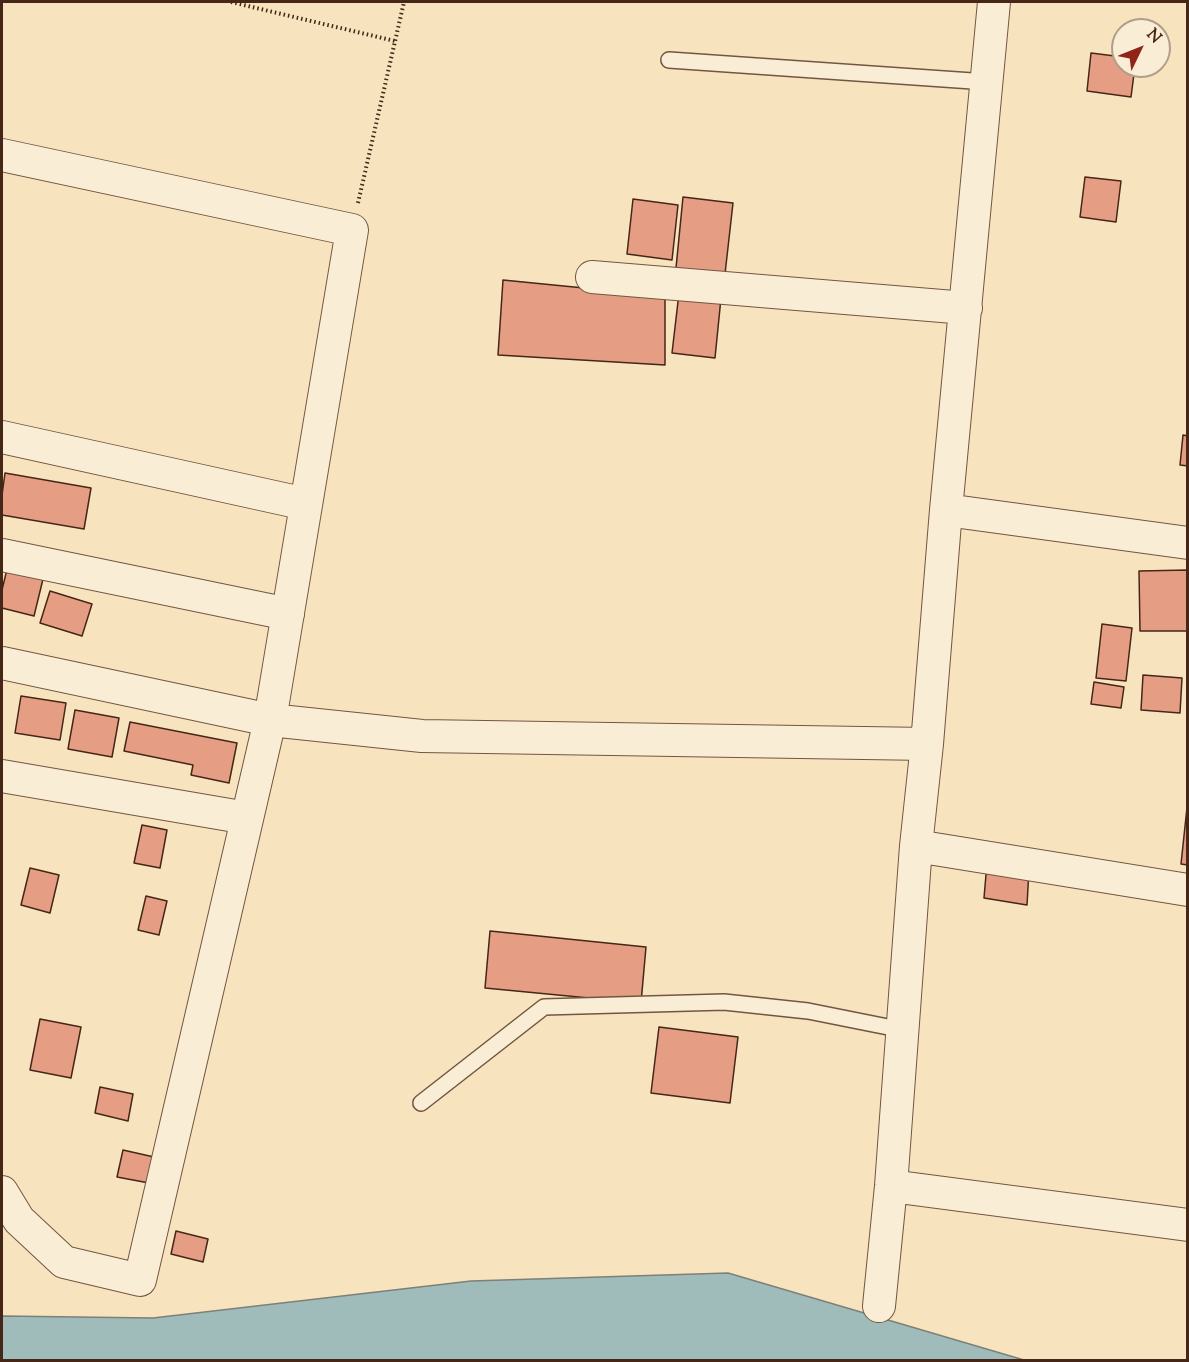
<!DOCTYPE html>
<style>
body{margin:0}
#map{position:relative;width:1189px;height:1362px;overflow:hidden;background:#f7e4be;font-family:"Sorts Mill Goudy",serif}
canvas{display:block}
.frame{position:absolute;inset:0;border:3px solid #452617;pointer-events:none}
.north{position:absolute;left:1111px;top:18px;width:60px;height:60px;box-sizing:border-box;background:#faedd5;border:2px solid #b29d89;border-radius:50%;rotate:47deg;font-size:16px;font-weight:700;line-height:24px;text-align:center;color:#452617}
.north::after{content:'';display:block;margin:auto;width:21px;height:27px;background:#8f2418;clip-path:polygon(50% 0,100% 100%,50% 72%,0 100%)}
</style>
<div id="map">
<canvas width="1189" height="1362"></canvas>
<div class="frame"></div>
<div class="north">N</div>
</div>
<script>
const c = document.querySelector('canvas').getContext('2d');
c.lineJoin = 'round';
function fillPath(path, color) { c.fillStyle = color; c.fill(path, 'evenodd'); }
function stroke(path, color, width, dash) { c.strokeStyle = color; c.lineWidth = width; c.lineCap = dash ? 'butt' : 'round'; c.setLineDash(dash || []); c.stroke(path); }
const water = new Path2D(`
 M728 1273 1024 1360H2V1316L153 1318 471 1281Z`);
fillPath(water, '#a0bcba');
stroke(water, '#7c8079', 1.5);
const building = new Path2D(`
 M1091 53 1123 57V66H1135L1131 97 1087 91Z
 M1085 177 1121 181 1116 222 1080 217Z
 M683 197 733 203 725 274 676 268Z
 M633 199 678 205 672 260 627 254Z
 M503 280 665 296V365L498 355Z
 M679 293 721 298 715 358 672 353Z
 M1183 435 1188 436V466L1180 465Z
 M5 473 91 488 84 529 2 515V495Z
 M8 565 44 575 34 616 2 608V590Z
 M1188 570V631H1140L1139 571Z
 M50 591 92 604 82 636 40 623Z
 M1102 624 1132 628 1126 681 1096 678Z
 M1143 675 1182 678 1180 713 1141 710Z
 M1094 682 1124 687 1121 708 1091 704Z
 M21 696 66 703 60 740 15 733Z
 M75 710 119 718 112 757 68 749Z
 M130 722 237 743 229 783 191 775 193 765 124 751Z
 M1188 798V865L1181 864Z
 M142 825 167 830 160 868 134 863Z
 M987 863 1029 870 1027 905 984 898Z
 M30 868 59 875 50 913 21 905Z
 M146 896 167 901 159 935 138 930Z
 M490 931 646 947 641 1003 485 988Z
 M40 1019 81 1027 71 1078 30 1070Z
 M659 1027 738 1037 730 1103 651 1093Z
 M100 1087 133 1094 128 1121 95 1113Z
 M123 1150 154 1157 149 1183 117 1177Z
 M176 1231 208 1239 203 1262 171 1254Z`);
fillPath(building, '#e59e84');
stroke(building, '#452617', 1.5);
const lane = new Path2D(`
 M669 60 987 82
 M421 1103 544 1007 724 1002 808 1011 903 1030`);
const street = new Path2D(`
 M2 155 352 230 270 720 140 1280 64 1262 19 1220 2 1192
 M592 277 966 308
 M2 437 306 504
 M946 510 1188 543
 M2 555 288 614
 M2 663 270 720 422 736 927 744
 M2 776 247 818
 M916 846 1188 890
 M891 1186 1188 1225
 M879 1306 891 1186 916 846 927 744 946 510 994 2`);
stroke(lane, '#725641', 18);
stroke(street, '#725641', 34);
stroke(new Path2D(`
 M231 2 395 41
 M358 203 404 2`), '#452617', 4, [1.5, 3]);
stroke(lane, '#faedd5', 15);
stroke(street, '#faedd5', 32);
</script>
